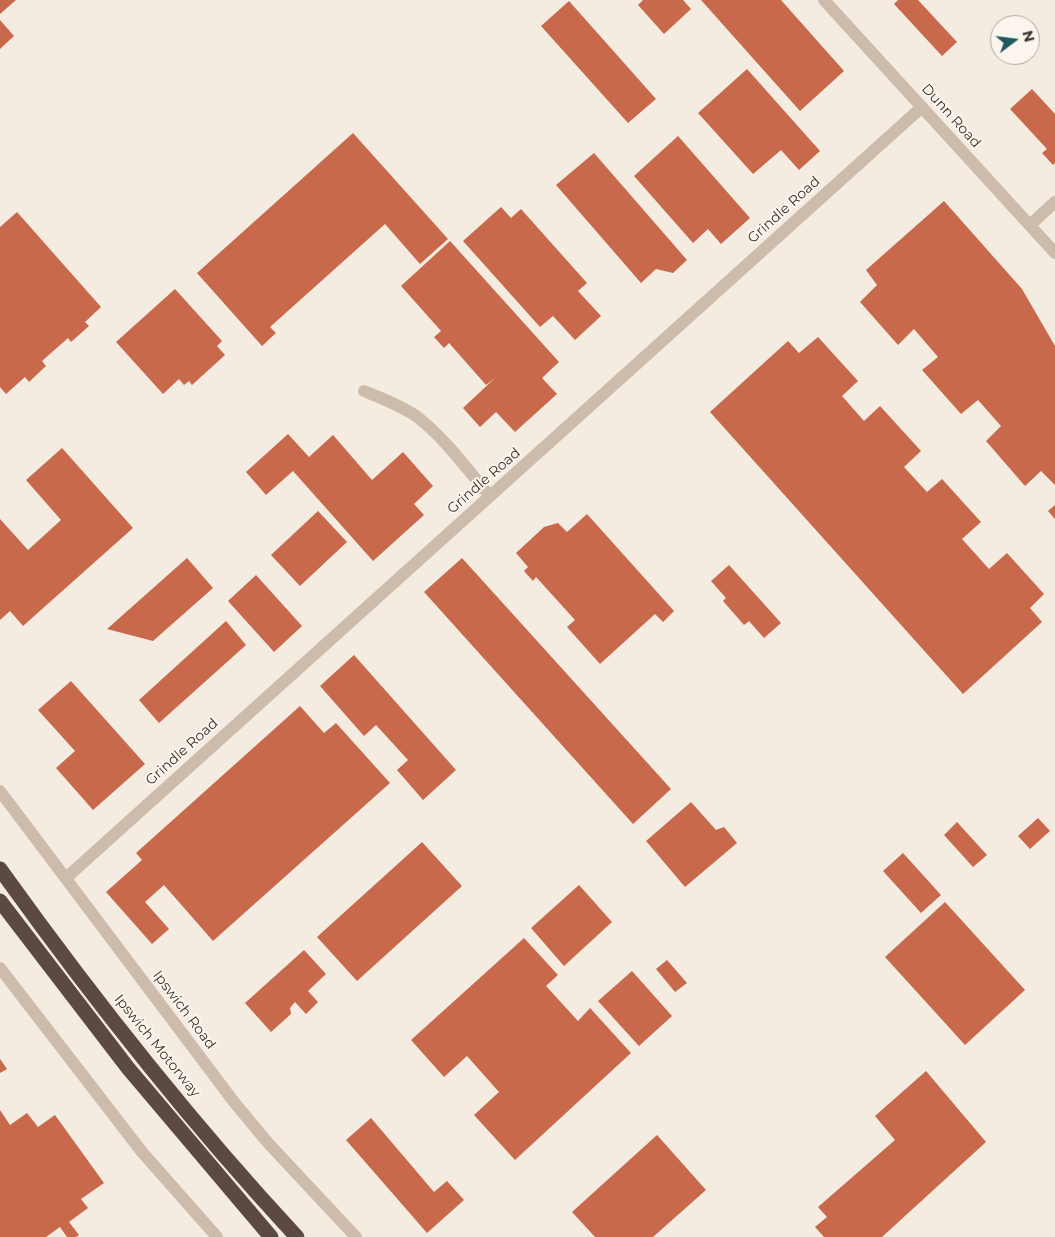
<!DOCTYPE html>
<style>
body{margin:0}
#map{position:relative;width:1055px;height:1237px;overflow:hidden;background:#f4ebe1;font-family:Montserrat,sans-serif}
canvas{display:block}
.north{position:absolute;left:990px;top:15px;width:50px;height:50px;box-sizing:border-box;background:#fbf5ee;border:1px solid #aea6a0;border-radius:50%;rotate:75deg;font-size:14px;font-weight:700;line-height:20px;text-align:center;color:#3b302b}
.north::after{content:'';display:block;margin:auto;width:18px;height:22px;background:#1f5a5e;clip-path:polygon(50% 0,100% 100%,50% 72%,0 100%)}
</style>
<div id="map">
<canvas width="1055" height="1237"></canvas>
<div class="north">N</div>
</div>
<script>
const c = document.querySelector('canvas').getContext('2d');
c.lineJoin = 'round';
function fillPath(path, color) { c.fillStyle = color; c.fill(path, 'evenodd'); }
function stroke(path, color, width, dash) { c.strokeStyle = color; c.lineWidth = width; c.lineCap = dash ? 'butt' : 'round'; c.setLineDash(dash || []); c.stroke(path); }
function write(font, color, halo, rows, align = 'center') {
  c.font = font + ' Montserrat,sans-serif'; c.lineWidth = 4; c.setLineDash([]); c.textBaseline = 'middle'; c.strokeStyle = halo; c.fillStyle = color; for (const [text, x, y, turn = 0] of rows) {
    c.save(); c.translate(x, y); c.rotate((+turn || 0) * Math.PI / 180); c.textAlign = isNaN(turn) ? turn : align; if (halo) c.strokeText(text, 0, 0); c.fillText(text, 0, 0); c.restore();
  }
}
fillPath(new Path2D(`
 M0 0H16L0 14Z
 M643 0H683L691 9 664 34 638 5Z
 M701 0H781L844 71 800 111Z
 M898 0H918L957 42 942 56 894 4Z
 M569 1 656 99 628 123 541 26Z
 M0 20 14 36 0 49Z
 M747 69 820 151 799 170 781 150 753 174 698 113Z
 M1032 89 1055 114V163L1053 165 1042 153 1047 149 1010 109Z
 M353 133 448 239 420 264 385 224 270 327 276 333 262 346 197 273Z
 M678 136 750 218 721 244 708 229 693 243 634 176Z
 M594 153 687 260 673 273 656 269 641 283 556 185Z
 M944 201 1022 289 1055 346V485L1041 471 1025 486 986 441 1001 426 978 400 961 414 922 370 938 357 914 329 898 345 860 302 877 285 866 270Z
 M501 207 511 218 521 209 587 283 578 291 601 316 575 340 553 316 540 327 463 241Z
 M17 212 101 307 85 322 89 326 71 342 68 338 42 361 46 366 29 382 25 377 6 394 0 387V227Z
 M450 241 559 362 542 378 557 394 515 432 496 412 480 427 463 408 495 378 486 385 449 343 444 348 434 337 441 331 401 286Z
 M175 289 222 341 217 346 225 355 192 385 189 381 184 385 179 379 163 394 116 342Z
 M818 337 858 381 842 396 864 421 880 406 921 451 904 467 927 492 942 479 981 522 962 539 989 569 1007 553 1044 594 1030 608 1042 622 963 694 710 412 788 341 799 353Z
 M288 434 309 457 333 435 372 480 403 452 433 486 414 504 424 515 373 561 293 471 266 495 246 472Z
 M62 448 133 528 23 626 10 611 0 620V519L28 550 61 520 26 480Z
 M1055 505V519L1048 511Z
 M318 511 347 542 300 586 271 555Z
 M587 514 674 611 663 622 655 614 600 664 567 627 575 620 536 577 533 581 524 571 528 567 516 553 544 527 558 523 567 532Z
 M187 558 213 588 153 641 107 629Z
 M462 558 671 789 633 824 424 592Z
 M729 565 781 623 764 638 749 621 744 625 723 601 726 598 711 581Z
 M256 575 302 626 274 652 228 601Z
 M226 621 246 645 159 723 139 700Z
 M354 655 456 770 423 800 397 770 408 760 376 725 364 736 320 686Z
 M71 681 145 764 93 810 56 768 75 751 38 710Z
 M300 706 324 733 336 723 390 783 213 941 164 885 145 902 169 929 152 944 106 892 142 860 136 853Z
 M691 802 716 830 724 827 737 843 685 887 646 841Z
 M1038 818 1050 831 1030 849 1018 836Z
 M957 822 987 855 973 867 944 835Z
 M422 842 462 886 357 981 317 937Z
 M903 853 941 895 921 913 883 871Z
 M579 885 612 922 564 966 531 928Z
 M945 902 1025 990 965 1045 885 957Z
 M524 938 558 975 546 986 578 1021 590 1008 631 1053 515 1160 474 1115 499 1092 467 1056 444 1077 411 1040Z
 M304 950 326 974 308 991 318 1002 306 1014 295 1002 290 1008 291 1014 271 1032 245 1003Z
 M667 960 687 983 675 992 656 969Z
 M632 971 672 1016 639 1046 598 1001Z
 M0 1059 7 1069 0 1073Z
 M926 1071 986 1142 882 1237H824L815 1227 827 1217 818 1207 895 1140 875 1116Z
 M0 1110 10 1125 27 1113 38 1127 55 1115 104 1183 81 1199 88 1208 69 1222 79 1235 76 1237H67L60 1227 46 1237H0Z
 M371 1118 434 1192 447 1181 464 1200 427 1233 346 1140Z
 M657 1135 706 1190 653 1237H595L572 1212Z`), '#c8694b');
stroke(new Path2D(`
 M824 0 1055 253
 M1030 225 1055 202
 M364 391C381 398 400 405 416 416 444 437 466 468 489 495
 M0 791 234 1102 269 1144 356 1237
 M66 878 922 107
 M0 968 142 1152 217 1237`), '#cdbbac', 12);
stroke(new Path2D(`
 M0 869C91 996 190 1122 297 1237
 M0 901 128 1068 271 1237`), '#5c4a42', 15);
write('14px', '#3b302b', '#fbf5ee', [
 ["Dunn Road",951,116,48],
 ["Grindle Road",784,210,-42],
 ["Grindle Road",484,481,-41],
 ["Grindle Road",182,752,-42],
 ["Ipswich Road",184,1010,53],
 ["Ipswich Motorway",157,1046,51]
]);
</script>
